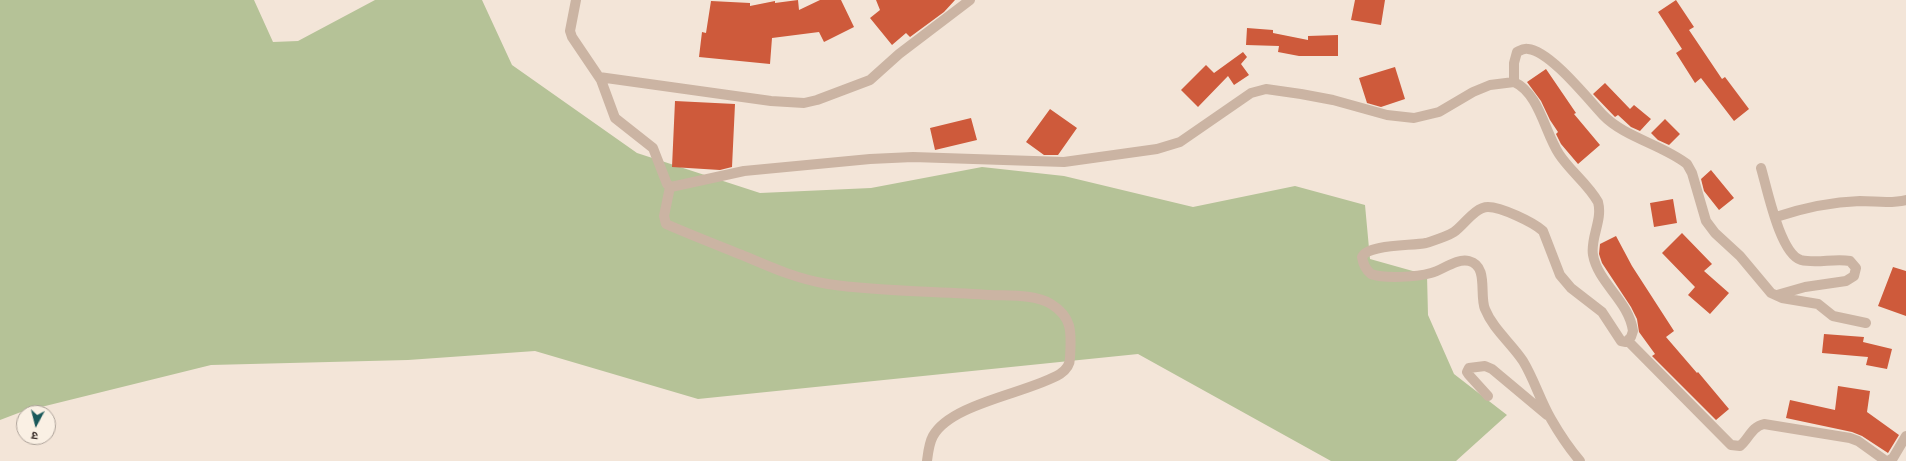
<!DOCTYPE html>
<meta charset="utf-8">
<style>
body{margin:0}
#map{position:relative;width:1906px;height:461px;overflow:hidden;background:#f3e5d8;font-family:"IBM Plex Sans","Noto Sans Devanagari",sans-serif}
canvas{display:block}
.north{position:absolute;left:16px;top:405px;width:40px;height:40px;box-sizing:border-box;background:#faf0e4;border:1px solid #aca198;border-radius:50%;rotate:187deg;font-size:11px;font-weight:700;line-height:16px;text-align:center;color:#362a26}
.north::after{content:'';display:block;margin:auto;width:14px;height:18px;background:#19585a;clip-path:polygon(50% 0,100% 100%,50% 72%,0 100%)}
</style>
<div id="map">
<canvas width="1906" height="461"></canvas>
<div class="north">उ</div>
</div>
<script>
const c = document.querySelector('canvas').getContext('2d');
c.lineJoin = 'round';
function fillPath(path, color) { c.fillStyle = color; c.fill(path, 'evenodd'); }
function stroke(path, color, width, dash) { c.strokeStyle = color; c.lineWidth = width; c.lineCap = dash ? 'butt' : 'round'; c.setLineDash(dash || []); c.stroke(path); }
fillPath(new Path2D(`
 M0 0H254L273 42 298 41 375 0H482L512 65 637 153 760 193 871 188 982 167 1064 176 1193 207 1295 186 1365 205 1370 259 1427 275 1428 315 1454 374 1507 415 1456 461H1331L1138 354 698 399 535 351 408 360 211 365 21 412 0 420Z`), '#b5c297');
fillPath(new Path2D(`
 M798 0 799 10 820 0H841L854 27 824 42 819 32 772 38 770 64 699 57 702 32 706 33 711 1 750 3V6L775 1V3Z
 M876 0H955L944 12 910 37 906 33 892 45 870 18 880 10Z
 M1355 0H1385L1381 25 1351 20Z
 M1676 0 1694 27 1689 30 1722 79 1725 77 1749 109 1734 121 1701 78 1695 83 1676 53 1682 49 1658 12Z
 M1247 28 1273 30V33L1308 40V36L1338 35V56H1299L1278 52 1279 46 1246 45Z
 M1243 52 1247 57 1241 64 1249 75 1234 85 1228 76 1198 107 1181 90 1206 65 1214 73Z
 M1395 67 1405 99 1381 107 1367 103 1359 78Z
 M1546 69 1576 113 1574 114 1600 145 1578 164 1561 144 1556 134 1558 132 1550 120 1541 101 1527 82Z
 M1605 83 1630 109 1634 105 1651 119 1640 131 1631 127 1618 115 1615 117 1593 94Z
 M675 101 735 104 732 167 720 170 672 167Z
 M1050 109 1077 128 1058 155H1044L1026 142Z
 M971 118 977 140 935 150 930 128Z
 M1665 119 1680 134 1669 145 1658 140 1651 133Z
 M1711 170 1734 198 1719 210 1704 191 1701 179Z
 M1673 199 1677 223 1654 227 1650 203Z
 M1682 233 1712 264 1704 271 1729 293 1710 314 1688 295 1695 287 1662 253Z
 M1616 236 1632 266 1674 331 1666 337 1697 373 1698 372 1729 409 1716 420 1652 356 1655 354 1639 332 1637 319 1631 307 1602 263 1599 254 1600 244Z
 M1893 267 1906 271V316L1878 306Z
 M1824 334 1864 337 1863 342 1892 349 1887 369 1866 365 1868 357 1822 353Z
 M1838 386 1870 391 1867 412 1899 435 1888 453 1862 436 1852 432 1786 418 1790 400 1835 410Z`), '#ce5a3b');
stroke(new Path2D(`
 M576 0 570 31 572 37 601 80 615 118 653 148 667 184 671 187 744 171 870 159 913 157 1064 162 1157 149 1180 142 1251 93 1266 89 1301 94 1333 100 1387 115 1414 118 1439 112 1473 92 1490 85 1514 82C1539 93 1545 133 1559 154 1570 171 1588 184 1598 202 1603 220 1590 238 1593 255 1598 283 1629 301 1633 331L1631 337 1626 342 1621 341 1602 312 1571 288 1560 275 1543 231C1533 222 1501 207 1488 207 1475 207 1464 225 1454 232 1446 237 1435 240 1426 243 1411 246 1368 244 1362 257 1363 264 1365 269 1371 274 1385 279 1417 277 1431 273 1443 270 1456 258 1469 261 1489 266 1479 295 1485 309 1493 329 1511 343 1523 361 1534 379 1540 400 1551 419 1559 433 1569 448 1580 461
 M599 77 771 101 804 103 817 100 870 80 899 54 970 0
 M1514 82V63L1517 52C1521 50 1524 48 1528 49 1550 51 1587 98 1603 115 1624 137 1663 145 1687 164L1692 173 1706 221 1715 233 1740 256 1771 293 1782 298 1818 304 1833 316 1866 323
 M1761 168C1767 188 1780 254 1801 260 1817 264 1834 258 1850 261L1856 268 1854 276 1846 281 1805 287 1777 295
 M670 187 664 216 666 224C691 235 717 245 742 255 770 267 797 279 828 284 881 292 936 291 990 295 1009 296 1034 294 1051 304 1074 318 1071 335 1070 358 1070 365 1066 370 1060 374 1029 393 951 403 933 436 929 443 928 453 927 461
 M1776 217C1803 208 1831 202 1860 201 1876 201 1891 204 1906 200
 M1628 341 1731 445 1740 446C1749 439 1751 427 1764 424L1850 438 1858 441 1886 461
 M1488 396 1469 375 1467 372 1469 368 1485 366 1492 369 1547 415
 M1888 461 1893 458 1906 436`), '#cbb4a3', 10);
</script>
